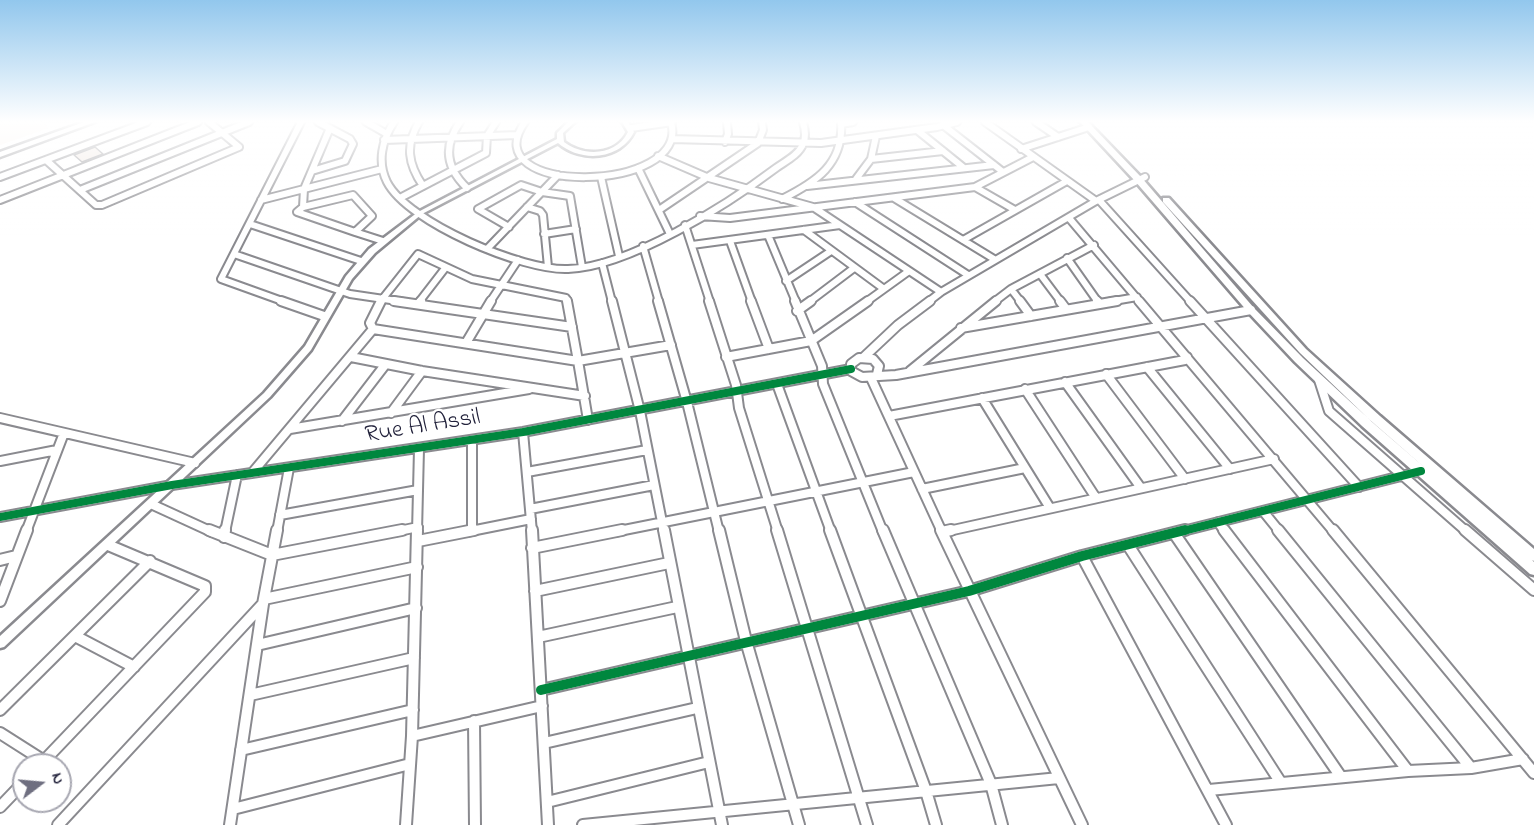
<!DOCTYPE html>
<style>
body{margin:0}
#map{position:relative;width:1534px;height:825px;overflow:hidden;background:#fff;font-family:"Indie Flower",sans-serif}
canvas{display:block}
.north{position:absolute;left:12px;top:753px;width:60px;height:60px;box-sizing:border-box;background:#fff;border:2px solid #a7a7b1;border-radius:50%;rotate:74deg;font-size:16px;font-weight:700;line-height:24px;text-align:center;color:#22223b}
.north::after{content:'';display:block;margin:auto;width:21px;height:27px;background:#6f6f80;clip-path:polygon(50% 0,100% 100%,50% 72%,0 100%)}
</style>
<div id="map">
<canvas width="1534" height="825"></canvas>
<div class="north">N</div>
</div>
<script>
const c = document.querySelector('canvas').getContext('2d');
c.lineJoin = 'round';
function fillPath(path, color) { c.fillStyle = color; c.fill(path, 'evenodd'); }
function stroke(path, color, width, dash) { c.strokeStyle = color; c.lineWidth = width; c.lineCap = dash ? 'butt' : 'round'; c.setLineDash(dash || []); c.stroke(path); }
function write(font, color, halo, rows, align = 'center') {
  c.font = font + ' "Indie Flower",sans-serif'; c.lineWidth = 5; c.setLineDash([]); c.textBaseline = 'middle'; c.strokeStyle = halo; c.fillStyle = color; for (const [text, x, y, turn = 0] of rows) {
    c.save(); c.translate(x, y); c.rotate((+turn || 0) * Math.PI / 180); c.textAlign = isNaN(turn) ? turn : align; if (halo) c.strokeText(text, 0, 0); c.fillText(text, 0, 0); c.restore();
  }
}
fillPath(new Path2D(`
 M0 122H43L49 128 0 145Z`), '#faf3ed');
const building = new Path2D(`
 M95 147 103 154 82 162 74 155Z`);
fillPath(building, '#eee5df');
stroke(building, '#8a8a8f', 1.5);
const minorFar2 = new Path2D(`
 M366 122 387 134
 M394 122C382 140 377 162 387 182 408 223 524 271 568 269 629 267 727 205 776 168 784 162 799 155 803 144 806 138 805 129 803 122
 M419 122C405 145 408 164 423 186
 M460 122C443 146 446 168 467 188
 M525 122C471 197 692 194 671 122
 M985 122 1096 201
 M1036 122 1058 137
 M841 124 853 122
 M943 125 1003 172
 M631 128 672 122
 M917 130 964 168
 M672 139 821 143 937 127 957 122
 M384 140 517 135
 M725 142 728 134 727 122
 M1021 149 1089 127
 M658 156 709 178 813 207 941 292
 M871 159 943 151
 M46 160 96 205H102L239 147 209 122
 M638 168 669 232
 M312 171 345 161 353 144 350 139 318 122
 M0 177 147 122
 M601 177 619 256
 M856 179 871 159 876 136
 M807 186 994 165
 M975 187 1015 210
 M80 190 249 122
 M353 195 372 216 355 232 297 212 303 207Z
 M400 198 486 153 487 136 496 122
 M894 198 994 259
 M782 199C816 182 844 164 841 122
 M0 200 198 122
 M261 200 382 169
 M1099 200 1191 302
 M855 202 968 275
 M303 207 304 189 330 128
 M527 207 540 211 543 215 548 267
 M659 210 758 143 763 130 762 122
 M700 216 730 218 975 187 1033 157
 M1069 218 1140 302
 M250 224 361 261
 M685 225 710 302
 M509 227 478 209 521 185 542 192 570 196 582 267
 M804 230 884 289
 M355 232 383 241
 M544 234 576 229
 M768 235 796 302
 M963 240 1067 181
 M730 241 752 302
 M692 245 840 225
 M643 246 659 302
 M487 249 558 175
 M234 254 350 294 404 302
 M1067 258 1098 302
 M602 263 612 302
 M1040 274 1061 302
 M786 281 831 251
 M1011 289 1021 302
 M285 302 221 279 301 122
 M380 302 418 254 472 279 566 298 568 302
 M419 302 446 267
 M490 302 518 260
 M809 302 854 268
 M866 302 909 271
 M928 302 941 292 1096 201 1145 177
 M994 302 1011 289 1094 245
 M1108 302 1137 297`);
const minorFar1 = new Path2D(`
 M281 301 324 316
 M381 301 370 323 373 329 578 361
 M394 301 572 327
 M567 301 578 361
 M612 301 640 411 664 532
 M658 301 687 402 719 532
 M709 301 736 385 739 408 778 532
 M751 301 769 349
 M795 301 822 366 823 384 883 532
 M1020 301 1031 316
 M1060 301 1066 309
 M1097 301 1099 303
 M1139 301 1334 532
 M1190 301 1359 487
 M418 304 421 301
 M797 311 811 301
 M961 328 1117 301
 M466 343 491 301
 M351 357 422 371 585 396
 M726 357 811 341 868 301
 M864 357 898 325 930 301
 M578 361 588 420
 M578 361 671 345
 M1147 367 1230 469
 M910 371 996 301
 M877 374 879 366 873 359 859 358 851 364V371L862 377 896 375 1251 310
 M1106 374 1185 479
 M871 378 942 532
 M1319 380 1329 411 1467 532
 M1065 382 1141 488
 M777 384 831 532
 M1025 389 1096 498
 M982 398 1050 508
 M391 413 422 371
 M889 416 1185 360 1187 357
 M0 418 195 463
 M342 421 385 365
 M290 429 529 389
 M523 432 532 532
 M472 440V531
 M0 461 57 450
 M527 472 647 450
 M252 473 373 329
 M922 489 1025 468
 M151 504 212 532
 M530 509 654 485
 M1263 511 1280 532
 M280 515 418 490
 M0 517 172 485 523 432 851 369
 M1218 522 1225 532
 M26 532 64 433
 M225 532 237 475
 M277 532 289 468
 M394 532 418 527
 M417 532 419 449
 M466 532 531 519
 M614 532 914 472
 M944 532 1274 459
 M1179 532 1421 471`);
const minor = new Path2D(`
 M209 530 272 555 402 530
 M532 530 548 825
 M664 530 722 825
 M719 530 746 641 799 825
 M777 530 867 825
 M830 530 926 791 936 825
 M883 530 991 784 1002 825
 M941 530 1082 825
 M1224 530 1408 771
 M1278 530 1471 768
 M1333 530 1534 773
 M1465 530 1534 590
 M942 532 951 530
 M1174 533 1341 777
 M224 537 225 530
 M418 541 474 530
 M1128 545 1281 783
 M532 548 622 530
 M1082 556 1226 825
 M0 560 16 556
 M535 591 669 563
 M264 599 417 567
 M0 601 27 530
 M75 636 134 667
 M538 637 677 607
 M257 645 416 608
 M541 690 969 591 1082 556 1185 530
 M250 695 414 658
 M0 710 150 561
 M474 721 475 825
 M0 733 44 761
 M412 736 542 706
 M544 743 697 708
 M241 750 413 710
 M40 765 205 592V586L108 545
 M1209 790 1408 771 1471 768 1523 759
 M547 802 709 762
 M0 807 24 782
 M233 809 410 764
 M58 825 262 605
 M230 825 263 604 277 530
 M406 825 412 736 417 530
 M583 825 1059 778`);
const tertiary = new Path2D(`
 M568 122H575L563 133 564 142C584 157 616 156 628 132L622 122H628L634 132C620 160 581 163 558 143L422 214 375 253 352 279 311 350 270 397 4 647 0 648V636L264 393 305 346 346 276 369 249 418 212 557 139V133Z`);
const secondary = new Path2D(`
 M84 122H95L0 157V152Z
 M1080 122H1088L1141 177 1254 308 1303 358 1370 420 1431 473 1372 422 1300 353 1163 202V198H1169L1306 349 1380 416 1534 549V561L1532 560 1534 562V575L1530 574 1362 426 1295 362 1248 312 1135 181Z`);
stroke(minorFar2, '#8a8a8f', 10);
stroke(minorFar1, '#8a8a8f', 12);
stroke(minor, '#8a8a8f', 14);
stroke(tertiary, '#8a8a8f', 5);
stroke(secondary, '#8a8a8f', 5);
stroke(minorFar2, '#fff', 6);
stroke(minorFar1, '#fff', 8);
stroke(minor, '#fff', 10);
fillPath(tertiary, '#fff');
fillPath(secondary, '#fff');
stroke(new Path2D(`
 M0 517 172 485 523 432 851 369
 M1179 532 1421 471`), '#00873e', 8);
stroke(new Path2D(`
 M541 690 969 591 1082 556 1185 530`), '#00873e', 10);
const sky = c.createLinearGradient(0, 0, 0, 238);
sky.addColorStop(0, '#92c7ed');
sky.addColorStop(0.51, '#fff');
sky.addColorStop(1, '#ffffff00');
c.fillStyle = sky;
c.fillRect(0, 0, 1534, 238);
write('24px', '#22223b', '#fff', [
 ["Rue Al Assil",423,428,-9]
]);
</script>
